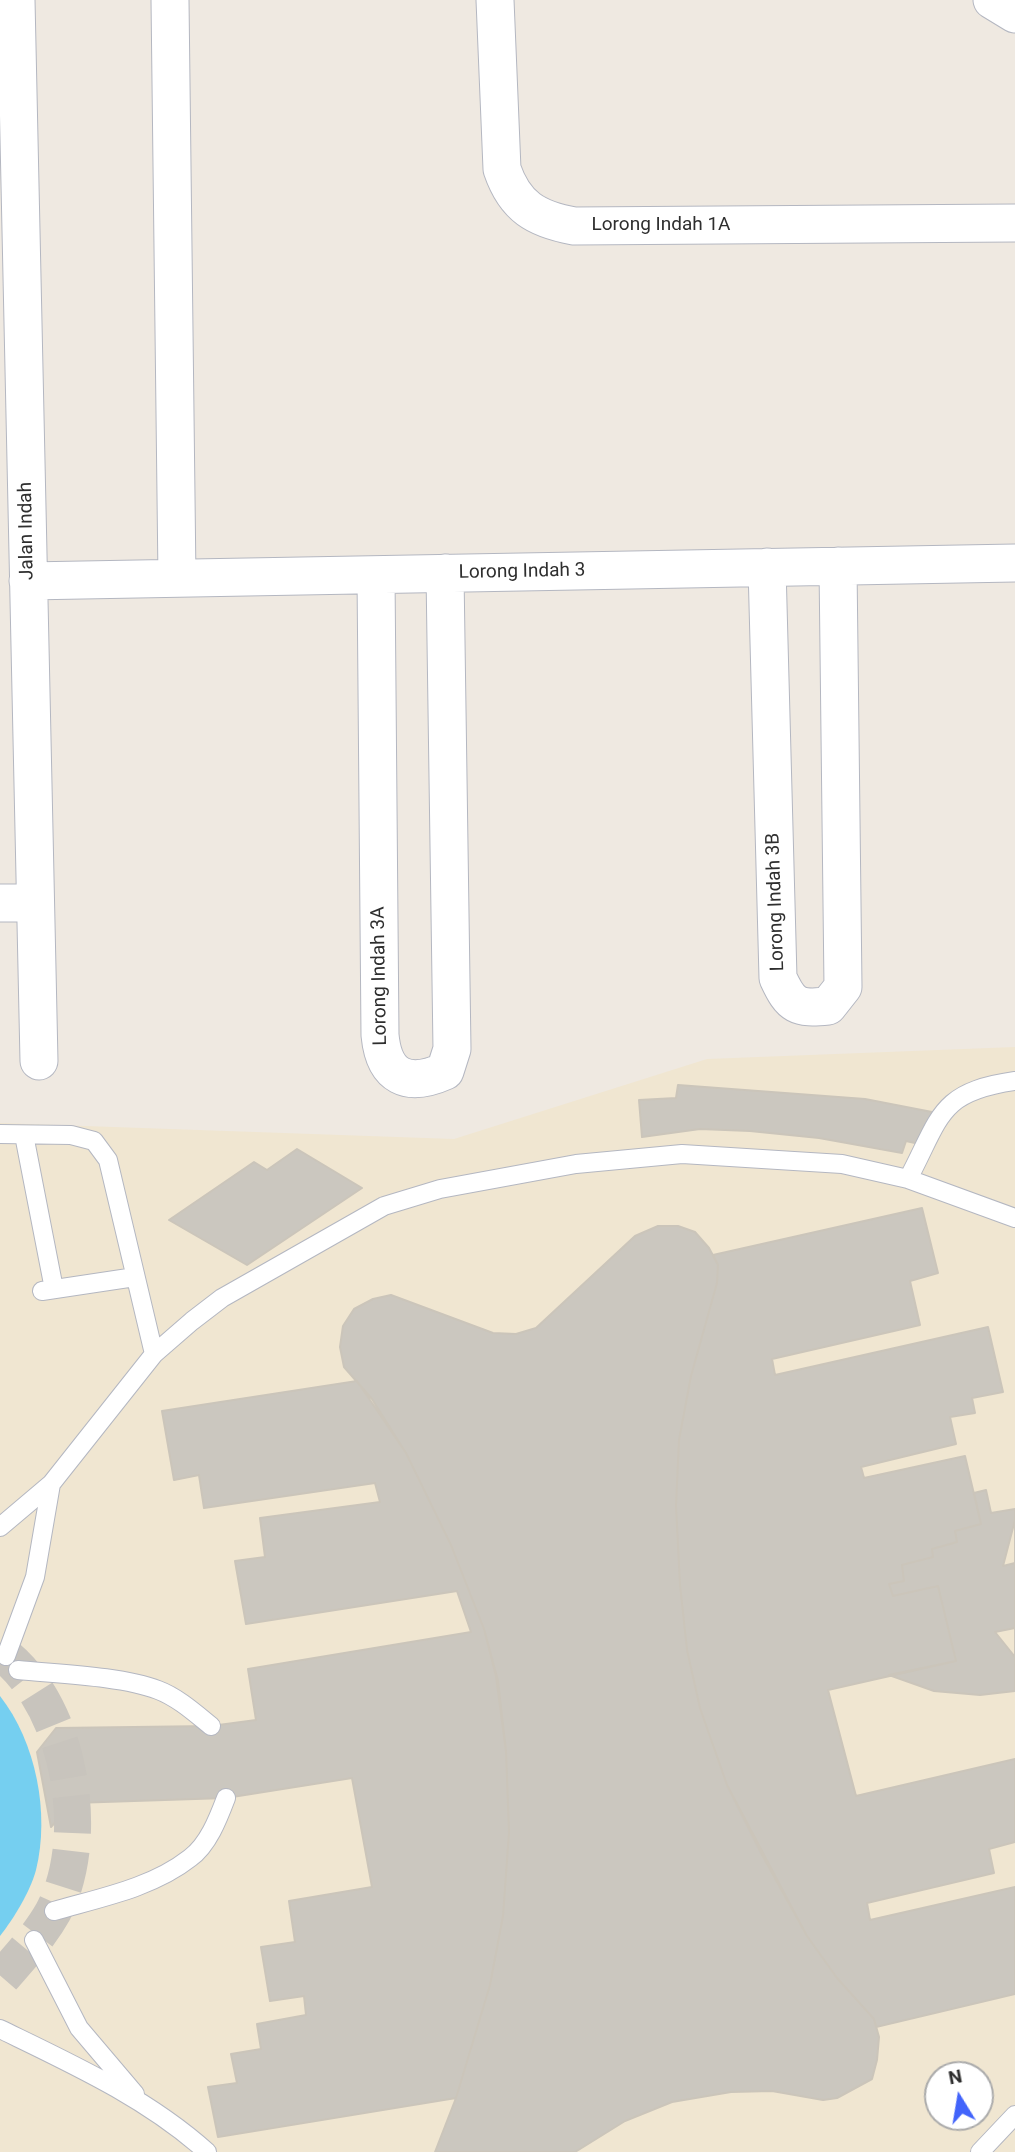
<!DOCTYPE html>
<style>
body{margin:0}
#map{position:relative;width:1015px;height:2152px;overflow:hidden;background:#efe9e1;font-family:Roboto,sans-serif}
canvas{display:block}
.north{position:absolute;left:924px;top:2061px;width:70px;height:70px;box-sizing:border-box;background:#fff;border:2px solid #ababab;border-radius:50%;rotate:349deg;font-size:19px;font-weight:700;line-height:28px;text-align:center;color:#2e2e2e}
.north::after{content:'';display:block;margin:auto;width:24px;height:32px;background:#4264fb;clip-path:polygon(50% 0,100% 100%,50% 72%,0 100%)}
</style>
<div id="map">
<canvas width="1015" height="2152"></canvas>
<div class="north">N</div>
</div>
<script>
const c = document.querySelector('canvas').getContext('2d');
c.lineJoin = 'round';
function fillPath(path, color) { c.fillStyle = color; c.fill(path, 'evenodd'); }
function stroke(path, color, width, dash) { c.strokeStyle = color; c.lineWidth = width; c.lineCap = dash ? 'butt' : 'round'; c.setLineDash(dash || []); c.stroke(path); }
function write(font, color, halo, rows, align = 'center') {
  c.font = font + ' Roboto,sans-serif'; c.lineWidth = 6; c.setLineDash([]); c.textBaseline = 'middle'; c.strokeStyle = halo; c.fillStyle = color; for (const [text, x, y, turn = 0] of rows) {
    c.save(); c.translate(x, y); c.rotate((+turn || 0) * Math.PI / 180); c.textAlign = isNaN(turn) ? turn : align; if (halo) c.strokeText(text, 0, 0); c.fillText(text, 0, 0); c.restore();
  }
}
fillPath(new Path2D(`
 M1015 1047V2152H0V1123L454 1139 707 1059ZM938 2075H980V2117H938Z`), '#f0e6d1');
fillPath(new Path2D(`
 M0 1696C36 1742 50 1813 36 1870 30 1892 14 1918 0 1936Z`), '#75cff0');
const building = new Path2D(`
 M678 1085 865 1099 932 1112 924 1145 906 1141 902 1153 819 1138 750 1131 700 1129 642 1137 639 1100 676 1098Z
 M297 1149 362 1188 247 1265 169 1220 254 1162 267 1170Z
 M922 1208 938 1273 910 1281 920 1325 772 1359 775 1375 988 1327 1003 1392 972 1398 975 1413 950 1417 956 1444 861 1467 864 1478 965 1456 981 1524 955 1531 957 1542 932 1549 933 1557 902 1565 904 1581 889 1584 893 1596 938 1586 956 1661 828 1690 856 1796 1015 1759V1842L989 1849 994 1873 867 1903 870 1920 1015 1887V1994L876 2027 874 2019 837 1978 807 1936 762 1855 727 1785 700 1708 687 1650 680 1585 676 1506 679 1440 691 1376 717 1283 718 1265 713 1255Z
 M658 1226H678L695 1232 709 1248 718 1265 717 1283 691 1376 679 1440 676 1506 680 1585 687 1650 700 1708 727 1785 807 1936 837 1978 874 2019 879 2037 877 2060 872 2079 837 2098 823 2100 772 2091 731 2092 672 2102 625 2121 575 2152H435L456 2098 490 1985 503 1916 509 1832 506 1751 498 1681 484 1629 451 1545 406 1453 372 1399 344 1367 340 1347 343 1326 354 1309 373 1299 391 1295 493 1333 516 1334 536 1328 635 1236Z
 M357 1381 406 1453 451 1545 484 1629 496 1676 506 1751 509 1832 503 1916 490 1985 456 2098 218 2137 208 2087 237 2083 231 2054 261 2049 257 2024 306 2015 304 1996 270 2001 261 1947 295 1942 289 1901 372 1887 352 1778 226 1798 73 1803 51 1827 37 1752 56 1728 211 1726 256 1720 248 1669 471 1632 457 1591 246 1624 235 1561 265 1557 260 1518 380 1502 375 1483 204 1508 199 1475 174 1480 162 1411Z
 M986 1490 991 1513 1015 1509V1691L980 1695 934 1691 889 1675 956 1661 938 1586 893 1596 889 1584 904 1581 902 1565 933 1557 932 1549 957 1542 955 1531 981 1524 974 1493Z
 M1015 1520V1563L1003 1566Z
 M1015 1628V1657L995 1632Z`);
fillPath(building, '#cbc7bf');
stroke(building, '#cbc5ba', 2);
stroke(new Path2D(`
 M0 1652C70 1703 93 1837 53 1912 39 1937 18 1959 0 1980`), '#c8c4bd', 37, [37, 18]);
const lane = new Path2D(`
 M0 1134 71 1135 94 1141 108 1160 154 1354
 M24 1135 54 1289
 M908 1179C941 1117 938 1092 1015 1081
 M42 1291 135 1277
 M0 1527 51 1484 154 1354 192 1321 222 1298 384 1206 440 1189 576 1164 682 1154 842 1164 908 1179 1015 1218
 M6 1656 35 1577 51 1484
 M18 1670C57 1674 122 1676 158 1690 177 1697 195 1713 211 1726
 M54 1911C99 1898 152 1888 190 1858 208 1845 218 1819 226 1798
 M34 1940 79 2028 135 2094
 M0 2029C72 2064 147 2098 207 2152
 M980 2152 1015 2115`);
const street = new Path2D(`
 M16 0 39 1061
 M170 0 177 578
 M495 0 502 169C515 207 536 219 574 226L1015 223
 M992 0 1015 14
 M767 567 778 978C791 1006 797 1009 828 1006L843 987 838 566
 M376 575 380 1035C384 1077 407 1088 445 1071L452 1049 445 573
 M28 581 1015 563
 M0 903H35`);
stroke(lane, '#b4b7c1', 20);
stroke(street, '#b4b7c1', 39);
stroke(lane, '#fff', 18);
stroke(street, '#fff', 37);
write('19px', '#2e2e2e', '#fff', [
 ["Lorong Indah 1A",661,225],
 ["Jalan Indah",27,531,-91],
 ["Lorong Indah 3",522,572,-1],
 ["Lorong Indah 3B",776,902,-92],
 ["Lorong Indah 3A",380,976,-91]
]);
</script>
